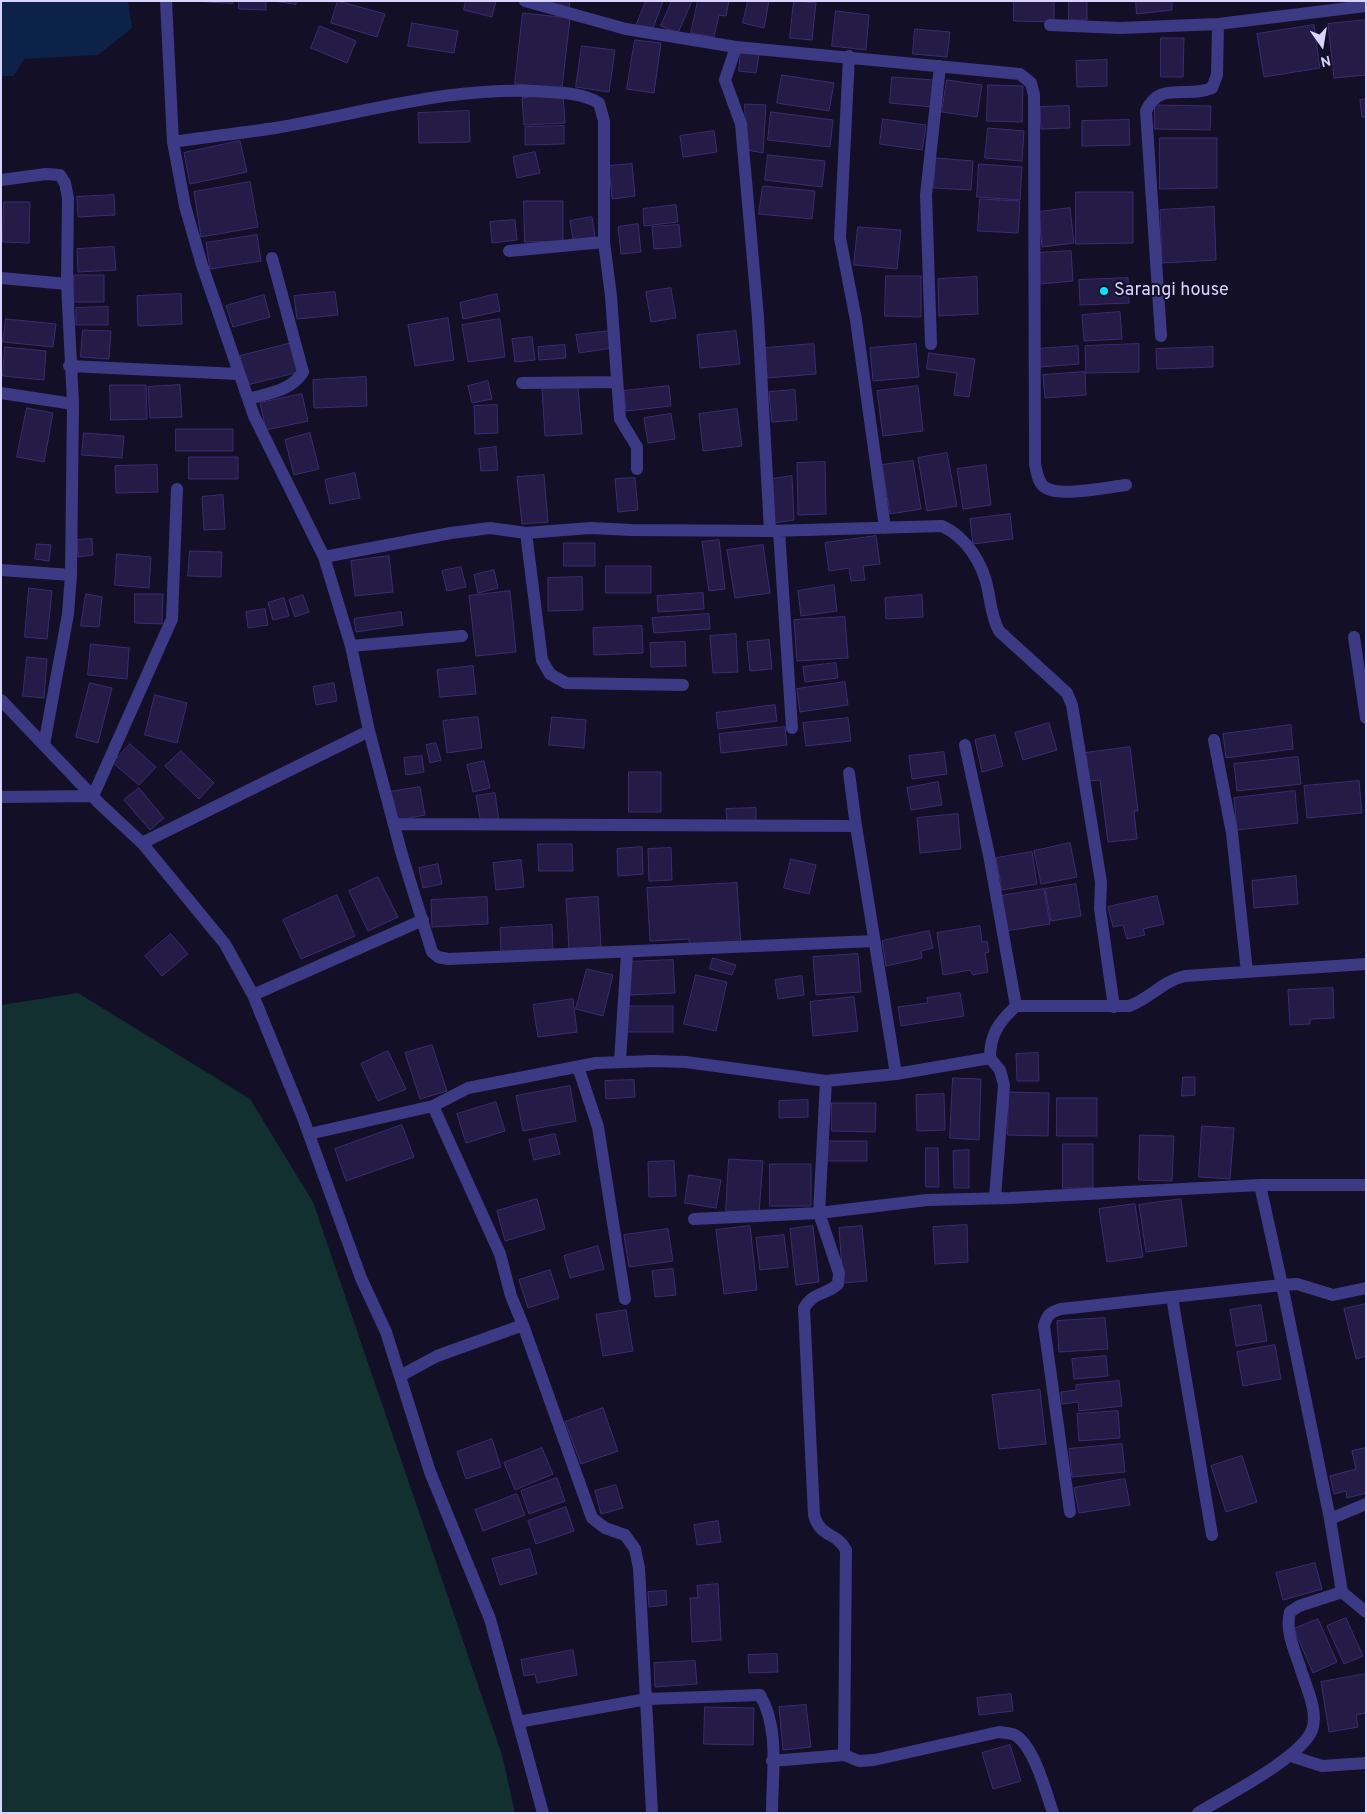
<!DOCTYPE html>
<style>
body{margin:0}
#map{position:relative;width:1367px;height:1814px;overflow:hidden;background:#130f26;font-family:Overpass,sans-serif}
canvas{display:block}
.frame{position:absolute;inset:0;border:2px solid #d9d4ff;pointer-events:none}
.north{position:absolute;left:1297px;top:20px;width:50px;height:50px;-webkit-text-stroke:4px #130f26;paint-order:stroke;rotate:167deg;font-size:14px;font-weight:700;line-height:20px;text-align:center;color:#d9d4ff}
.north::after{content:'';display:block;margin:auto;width:18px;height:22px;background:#d9d4ff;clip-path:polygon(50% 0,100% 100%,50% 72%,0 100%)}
</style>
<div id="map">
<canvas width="1367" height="1814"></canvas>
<div class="frame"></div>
<div class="north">N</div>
</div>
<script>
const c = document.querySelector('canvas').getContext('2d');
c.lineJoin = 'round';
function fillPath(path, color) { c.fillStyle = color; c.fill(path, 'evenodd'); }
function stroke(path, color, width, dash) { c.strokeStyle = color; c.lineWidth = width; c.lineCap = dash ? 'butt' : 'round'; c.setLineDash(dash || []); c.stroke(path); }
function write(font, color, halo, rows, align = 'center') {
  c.font = font + ' Overpass,sans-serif'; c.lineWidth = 4; c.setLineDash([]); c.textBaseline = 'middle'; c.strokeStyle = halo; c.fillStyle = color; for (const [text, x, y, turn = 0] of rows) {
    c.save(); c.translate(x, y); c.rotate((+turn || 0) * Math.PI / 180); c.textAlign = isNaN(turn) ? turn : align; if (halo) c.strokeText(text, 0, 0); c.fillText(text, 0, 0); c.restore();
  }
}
fillPath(new Path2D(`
 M78 993 250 1099 313 1202 502 1755 515 1813H1V1005Z`), '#12302f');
fillPath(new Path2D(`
 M1 1H128L132 28 98 55 24 59 14 76H1Z`), '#0c2248');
const building = new Path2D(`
 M193 1H233V3Z
 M239 1H266V10L239 9Z
 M274 1H296V4Z
 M338 1 385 14 377 37 331 23Z
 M466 1H496L492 17 464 10Z
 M546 1H570L569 8Z
 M646 1H663L652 31 636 26Z
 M672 1H692L678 33 661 26Z
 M698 1H729L726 16 719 15 714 37 691 33Z
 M748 1H769L764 28 743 23Z
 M794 1 816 3 812 40 790 38Z
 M1014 1H1054V22L1014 21Z
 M1069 1H1087V20H1069Z
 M1136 1H1172V10L1137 14Z
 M836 11 869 15 866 50 832 46Z
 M523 13 570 18 562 88 515 84Z
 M1366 20V75L1334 78 1328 24Z
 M412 23 458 31 454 53 408 46Z
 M1314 25 1320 68 1264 77 1257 34Z
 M320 26 356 41 347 63 311 48Z
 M915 29 950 32 947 57 913 54Z
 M1161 38H1184L1183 77H1161Z
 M635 40 661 43 654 93 627 89Z
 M582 46 615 50 609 92 576 87Z
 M741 51 759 54 756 73 739 71Z
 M1107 60V86L1077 87 1076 61Z
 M782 75 834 83 829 111 777 103Z
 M892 77 934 80 932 107 890 103Z
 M947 80 982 85 977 117 942 112Z
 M988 85 1023 86 1022 122 987 121Z
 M563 95 565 123 524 125 522 98Z
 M1366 99V117H1362L1360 100Z
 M745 104 766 105 763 153 747 150Z
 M1155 105 1211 106 1210 130 1155 129Z
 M1069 106 1070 128 1041 129 1040 107Z
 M469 111 470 142 419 143 418 113Z
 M771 112 833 120 830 147 768 140Z
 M883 119 926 125 922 150 880 144Z
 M1129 120 1130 145 1082 146V121Z
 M564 126V144L525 145V127Z
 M988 128 1024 131 1022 161 985 158Z
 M714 131 717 152 683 157 680 136Z
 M1160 138H1217V188L1160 189Z
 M240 141 247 172 190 184 184 153Z
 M535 152 540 173 517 178 513 157Z
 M768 155 825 161 822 187 765 180Z
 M936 158 973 161 971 190 934 188Z
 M632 164 635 196 612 199 609 166Z
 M979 164 1022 167 1020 200 977 197Z
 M250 182 258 227 201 237 194 192Z
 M763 186 815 191 812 219 759 214Z
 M1076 192H1133V243L1076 244Z
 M114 195 115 215 78 217 77 197Z
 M980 199 1020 201 1018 233 978 231Z
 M524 201H563V241L525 242Z
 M4 202H30L29 243 3 242Z
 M676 205 678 222 644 226 643 209Z
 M1214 207 1216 260 1162 263 1160 210Z
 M1070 208 1074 243 1042 247 1039 212Z
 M592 217 595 237 573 240 570 221Z
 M515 220 517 240 492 243 490 222Z
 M638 224 641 252 621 254 618 227Z
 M679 225 681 247 654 249 652 227Z
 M858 227 901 230 897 269 854 265Z
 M257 235 261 261 210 269 206 243Z
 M114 247 116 270 78 272 77 249Z
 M1071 251 1073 281 1040 284 1038 253Z
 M74 275H104V302H74Z
 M886 276H921V317L885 316Z
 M977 277 978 314 939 316 938 279Z
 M1128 278 1129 303 1080 305 1079 280Z
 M671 288 676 318 651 322 646 292Z
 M335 292 338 315 297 319 294 296Z
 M181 294 182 324 138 326 137 296Z
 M497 294 500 311 463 319 460 303Z
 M264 295 270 317 233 327 226 306Z
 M108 307V325H76V308Z
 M1120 312 1122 339 1084 341 1082 315Z
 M448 318 454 360 415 366 408 325Z
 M6 319 56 324 53 347 3 342Z
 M500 319 505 357 468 362 462 325Z
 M83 330 111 331 109 359 81 357Z
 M610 331 612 348 579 353 576 335Z
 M736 331 740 364 700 368 697 335Z
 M532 337 535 360 515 362 512 339Z
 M292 343 299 372 247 385 240 356Z
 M814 344 816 374 767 378 765 348Z
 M916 344 919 377 873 381 870 348Z
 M1139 344V372L1086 373 1085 346Z
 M565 345 566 358 539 360 538 347Z
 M1078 346 1079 364 1039 367 1037 349Z
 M5 347 46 351 44 380 3 376Z
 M1213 347V367L1157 369 1156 349Z
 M929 353 975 359 969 397 954 395 957 373 927 369Z
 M1085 372 1086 395 1045 398 1043 375Z
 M366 377 367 406 314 408 313 380Z
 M488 381 492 399 472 403 468 386Z
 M110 385H146L147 419 111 420Z
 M180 385 182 417 150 418 148 387Z
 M669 386 671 406 626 411 624 391Z
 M918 386 923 431 883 436 877 391Z
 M578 387 582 434 545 436 542 389Z
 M795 390 797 420 772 422 769 392Z
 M302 394 308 421 266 430 260 403Z
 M497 405 498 433 475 434 474 406Z
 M27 408 53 413 44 462 17 457Z
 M737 409 742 446 703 451 699 414Z
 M671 414 675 439 648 443 644 418Z
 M176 429H233V451H176Z
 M84 433 124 436 122 458 82 455Z
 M310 433 319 469 294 475 285 440Z
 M496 447 498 470 481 471 479 449Z
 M947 453 957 506 927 511 918 458Z
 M189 457H238V479H189Z
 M913 461 921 509 890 514 882 465Z
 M825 462 826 514 798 515 797 463Z
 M157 465 158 492 116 493 115 466Z
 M986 465 991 505 963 509 957 469Z
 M355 473 360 498 330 504 325 480Z
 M544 475 548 522 522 524 517 477Z
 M792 476 794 520 773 523 772 479Z
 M635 478 638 510 618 512 615 479Z
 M223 495 225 529 204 530 202 497Z
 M1010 514 1013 539 973 544 970 519Z
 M876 536 880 564 863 566 865 580 851 581 849 568 829 571 825 543Z
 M92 539 93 555 78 557 77 540Z
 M719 540 725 589 709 591 702 542Z
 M564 543H595V566H564Z
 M37 544 51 545 49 561 35 559Z
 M763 545 770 593 735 598 727 550Z
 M190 551 222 552 221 577 188 576Z
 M117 554 151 557 149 588 115 585Z
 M389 556 393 592 355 596 351 561Z
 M606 566H651V593H606Z
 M461 567 466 587 447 591 442 571Z
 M494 570 498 588 478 593 474 575Z
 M582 577 583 610 548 611V578Z
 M834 585 837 611 801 616 798 591Z
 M29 588 52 591 47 639 25 637Z
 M510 591 516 652 476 656 469 596Z
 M703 593 704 609 658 612 657 596Z
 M86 594 102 597 99 627 81 626Z
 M135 594H163L162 624 135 623Z
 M303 595 309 612 295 617 289 600Z
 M922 595 923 617 886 619 885 598Z
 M284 598 289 616 273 620 268 603Z
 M265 609 268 625 248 628 246 612Z
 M401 612 403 625 356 632 354 619Z
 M709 614 710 629 654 633 652 618Z
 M845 617 848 658 797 661 794 620Z
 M642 626 643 653 594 655 593 628Z
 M736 634 738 672 713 673 710 636Z
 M769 640 772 669 750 671 747 642Z
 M685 642 686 666 651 667 650 643Z
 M91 644 129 648 127 679 88 675Z
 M27 657 47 659 44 698 23 696Z
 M836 663 838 678 805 682 803 667Z
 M473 666 476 694 440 697 437 670Z
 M845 682 848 705 800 712 797 689Z
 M90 683 112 688 98 743 76 737Z
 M334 683 337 701 316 705 313 687Z
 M155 695 187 703 177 743 145 735Z
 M775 705 777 721 718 729 716 713Z
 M478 717 482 748 447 753 443 721Z
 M552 717 586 720 584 748 549 745Z
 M848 718 851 741 806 746 803 723Z
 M1049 723 1057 750 1023 760 1015 733Z
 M1291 725 1293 749 1226 758 1223 734Z
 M785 727 787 745 721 753 719 734Z
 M995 735 1003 766 982 772 975 740Z
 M436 743 441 760 430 763 426 745Z
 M130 744 156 767 139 785 113 763Z
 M1130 747 1138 811H1134L1137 839 1108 842 1100 780 1088 781 1085 753Z
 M181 751 214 783 199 799 165 766Z
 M944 752 947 774 912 779 909 756Z
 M422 756 424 772 406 775 404 758Z
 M1298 757 1301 784 1237 791 1234 764Z
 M484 761 490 788 473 792 467 765Z
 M629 772H661V812H629Z
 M1359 781 1362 813 1307 818 1304 786Z
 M938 782 942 805 911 810 907 788Z
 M420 787 425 815 394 821 389 792Z
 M139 788 164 818 150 830 124 800Z
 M1295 791 1298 823 1237 830 1234 798Z
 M495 793 499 821 481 824 476 796Z
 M756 808V822H727L726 809Z
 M958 814 961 849 920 853 917 818Z
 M1070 843 1077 877 1041 884 1034 851Z
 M538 844H572L573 871H539Z
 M642 847 643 874 618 876 617 849Z
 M671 848 672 880 649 881 648 849Z
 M1032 852 1037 884 1002 890 996 858Z
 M791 859 816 865 809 894 784 888Z
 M521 860 524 887 496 890 493 863Z
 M438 864 442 884 423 888 419 868Z
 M1296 876 1298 904 1254 908 1252 881Z
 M378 877 398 917 368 931 349 891Z
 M737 883 741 947 690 950 689 939 650 941 647 888Z
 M1076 884 1081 916 1051 921 1045 889Z
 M1044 889 1050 924 1005 931 1000 896Z
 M337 895 355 936 301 959 283 920Z
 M1157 896 1164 924 1143 929 1145 935 1127 939 1123 925 1113 927 1108 907Z
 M487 897 488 924 432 927 431 900Z
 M598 897 601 947 569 949 566 899Z
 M552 925 553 950 501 952 500 928Z
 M980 926 982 942 987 941 989 952 985 953 988 972 973 975 970 970 943 975 937 933Z
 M929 931 933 948 921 951 922 958 886 966 882 941Z
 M171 934 188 954 162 976 145 956Z
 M858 954 861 992 816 995 813 957Z
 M713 958 736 965 732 975 710 969Z
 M673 960 675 993 630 995 628 962Z
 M587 969 613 975 603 1016 576 1009Z
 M696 975 727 982 716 1031 684 1024Z
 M802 976 804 995 778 999 775 980Z
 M1333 988 1334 1018 1310 1019V1024L1290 1025 1288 990Z
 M960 993 964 1016 901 1026 898 1007 928 1003 927 998Z
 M854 997 858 1031 813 1036 810 1002Z
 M573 999 577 1032 538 1037 533 1005Z
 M625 1006H673V1032H624Z
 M432 1045 447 1091 420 1099 405 1053Z
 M388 1051 406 1089 378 1101 361 1064Z
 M1038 1053 1039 1081H1017L1016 1054Z
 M1183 1077H1195V1095L1182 1096Z
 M953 1078 981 1079 979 1140 950 1138Z
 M634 1080 635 1097 606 1099 605 1081Z
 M570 1086 576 1121 523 1131 516 1096Z
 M1009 1092 1049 1093 1048 1136 1008 1135Z
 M944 1094 945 1130 917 1131 916 1095Z
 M1057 1098H1097V1136H1057Z
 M808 1100V1117L779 1118V1101Z
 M496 1102 505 1131 466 1143 457 1114Z
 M832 1103H876L875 1132 832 1131Z
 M402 1125 414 1157 346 1181 335 1149Z
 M1202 1126 1234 1128 1230 1179 1199 1177Z
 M555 1134 560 1154 534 1160 529 1140Z
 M1140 1135 1174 1136 1172 1181 1139 1180Z
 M827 1141H867V1161H827Z
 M1063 1144H1093V1188H1063Z
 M926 1148H938L939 1187H926Z
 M969 1150V1188H954L953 1151Z
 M729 1159 763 1161 759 1213 726 1211Z
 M674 1161 676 1196 649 1197 648 1162Z
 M770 1164H811V1206H770Z
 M689 1175 721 1180 716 1208 685 1203Z
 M537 1199 545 1229 505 1241 497 1211Z
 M1181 1199 1187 1246 1146 1252 1139 1205Z
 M1135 1204 1143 1257 1107 1262 1099 1209Z
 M967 1225 968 1262 935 1264 933 1227Z
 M750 1226 757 1290 724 1294 716 1230Z
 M813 1226 819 1282 796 1285 790 1229Z
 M862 1226 867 1281 843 1283 839 1228Z
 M668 1229 673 1261 629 1267 624 1235Z
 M784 1235 788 1267 760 1270 756 1238Z
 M598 1246 604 1269 570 1278 564 1256Z
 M673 1269 676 1295 655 1297 652 1271Z
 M550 1270 559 1298 528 1308 519 1280Z
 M1366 1304V1356L1356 1359 1344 1309Z
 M1261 1305 1267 1341 1236 1346 1230 1310Z
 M626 1310 633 1351 603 1356 596 1315Z
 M1105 1318 1108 1349 1059 1352 1057 1321Z
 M1275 1345 1281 1379 1243 1386 1237 1352Z
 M1106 1356 1108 1376 1074 1379 1072 1359Z
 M1119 1381 1122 1406 1079 1411 1078 1402 1062 1404 1061 1392 1076 1390V1385Z
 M1040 1390 1046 1444 999 1449 992 1395Z
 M603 1408 618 1451 581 1464 565 1422Z
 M1118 1411 1120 1438 1079 1441 1077 1414Z
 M492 1439 501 1467 466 1479 457 1452Z
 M1122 1444 1125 1472 1072 1477 1069 1449Z
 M542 1448 553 1474 515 1490 504 1463Z
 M1366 1448V1493L1347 1498 1346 1491 1334 1494 1330 1476 1356 1469 1352 1451Z
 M1242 1456 1257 1502 1226 1512 1211 1466Z
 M557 1478 565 1501 529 1514 521 1491Z
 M1125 1479 1130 1505 1079 1513 1074 1488Z
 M616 1485 623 1508 601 1514 595 1491Z
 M517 1494 525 1515 483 1531 475 1510Z
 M566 1507 574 1531 536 1544 528 1521Z
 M718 1521 721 1542 697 1545 694 1525Z
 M530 1549 537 1574 500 1585 492 1559Z
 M1315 1563 1322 1589 1283 1600 1276 1573Z
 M718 1584 721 1640 692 1642 690 1598H698L697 1586Z
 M666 1591 667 1605 649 1607 648 1592Z
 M1346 1618 1363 1656 1344 1664 1327 1626Z
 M1318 1619 1337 1662 1313 1673 1294 1629Z
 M573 1650 577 1675 537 1683 535 1674 524 1676 521 1660Z
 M777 1654 778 1672 749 1673 748 1655Z
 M695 1661 697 1684 655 1687 654 1663Z
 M1366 1674V1713L1356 1715 1358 1727 1329 1732 1321 1682Z
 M1011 1694 1013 1711 979 1715 977 1698Z
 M806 1705 811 1747 783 1750 779 1707Z
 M705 1707 754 1708 753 1745 704 1744Z
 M1010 1745 1021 1781 993 1789 982 1753Z`);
fillPath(building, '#241b47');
stroke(building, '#3b2d73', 1);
stroke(new Path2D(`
 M166 1 173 142 185 206 202 265 254 416 324 557 351 646 369 731 402 855 432 952 438 957 448 959 874 941
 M525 1 626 29 736 47 1020 74 1031 83 1034 95 1035 464C1037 473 1038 484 1046 488 1061 497 1108 487 1126 485
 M1050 25 1120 28 1218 24 1366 6
 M736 47 725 80 741 124 758 317 770 531
 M849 56 840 238 856 320 885 528
 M173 142C207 137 241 133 275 128 365 113 456 84 549 92 568 93 583 94 599 103L604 121V242L611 296 620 419 637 447V469
 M1 180 46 174 60 175 65 183 68 198 67 284 73 404 71 575 68 614 44 745
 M509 251 604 242
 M1 278 67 284
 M1161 336 1146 111C1160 80 1187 99 1212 88L1217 75 1218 24
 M931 344 926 195 940 66
 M69 366 238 374
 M522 383 617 382
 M1 393 73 404
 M248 399C269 393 291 391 303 372L272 258
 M779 531 792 728
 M526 533 542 660 550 674 566 683 683 685
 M324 557 451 533 490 528 526 533 590 528 632 530 770 531 942 526C966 537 983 563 988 590 991 605 992 618 999 631L1067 693 1072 705 1101 882 1100 909 1114 1007
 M1 570 71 575
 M1354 637 1366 718
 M351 646 462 636
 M1 700 100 804 142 843 225 944 253 995 303 1118 361 1278 386 1332 430 1472 490 1619 543 1813
 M1214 740 1232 833 1247 972
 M965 745 989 855 1016 1006
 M849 773 856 826
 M1 797 93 796 172 619 177 489
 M394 824 856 826 896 1074
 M142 843 369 731
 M253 995 423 920
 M990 1058C990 1034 999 1022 1016 1006H1129C1150 999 1162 981 1185 976L1366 964
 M620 1061 627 953
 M578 1067 598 1127 625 1299
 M433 1106 500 1254 511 1296 523 1325
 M309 1134 433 1106 468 1088 596 1063 653 1061 686 1062 826 1081 896 1074 990 1058 1000 1070 1004 1085 995 1197
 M1260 1185H1366
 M694 1219 819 1213 927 1200 1010 1198 1260 1185 1282 1285 1297 1284 1333 1295 1366 1288
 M1172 1297 1212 1535
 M400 1376 437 1356 523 1325 592 1518 605 1528 625 1535 635 1549 639 1568 652 1813
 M1070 1512 1044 1326C1047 1315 1050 1312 1061 1309L1282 1285 1330 1519 1342 1592
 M1330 1519 1366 1504
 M518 1722 647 1699 760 1695C780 1729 772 1774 772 1813
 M844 1755 859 1761 874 1760 999 1732C1004 1733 1011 1733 1015 1735 1034 1746 1046 1792 1053 1813
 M1291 1756 1322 1766 1366 1763
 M772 1761 844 1755 846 1550C836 1531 821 1539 814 1515L804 1308C814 1291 825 1296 838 1284L839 1273 819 1213 826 1081
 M1198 1813C1225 1796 1301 1758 1312 1730 1319 1711 1305 1685 1300 1667 1294 1649 1285 1630 1290 1612L1299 1606 1342 1592 1366 1612`), '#3d3a85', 12);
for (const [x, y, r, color] of [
 [1104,291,5,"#00e5ff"]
]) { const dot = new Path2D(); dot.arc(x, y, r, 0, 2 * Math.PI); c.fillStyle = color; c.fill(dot); stroke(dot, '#130f26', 2); }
write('18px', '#d9d4ff', '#130f26', [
 ["Sarangi house",1114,291]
], 'left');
</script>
